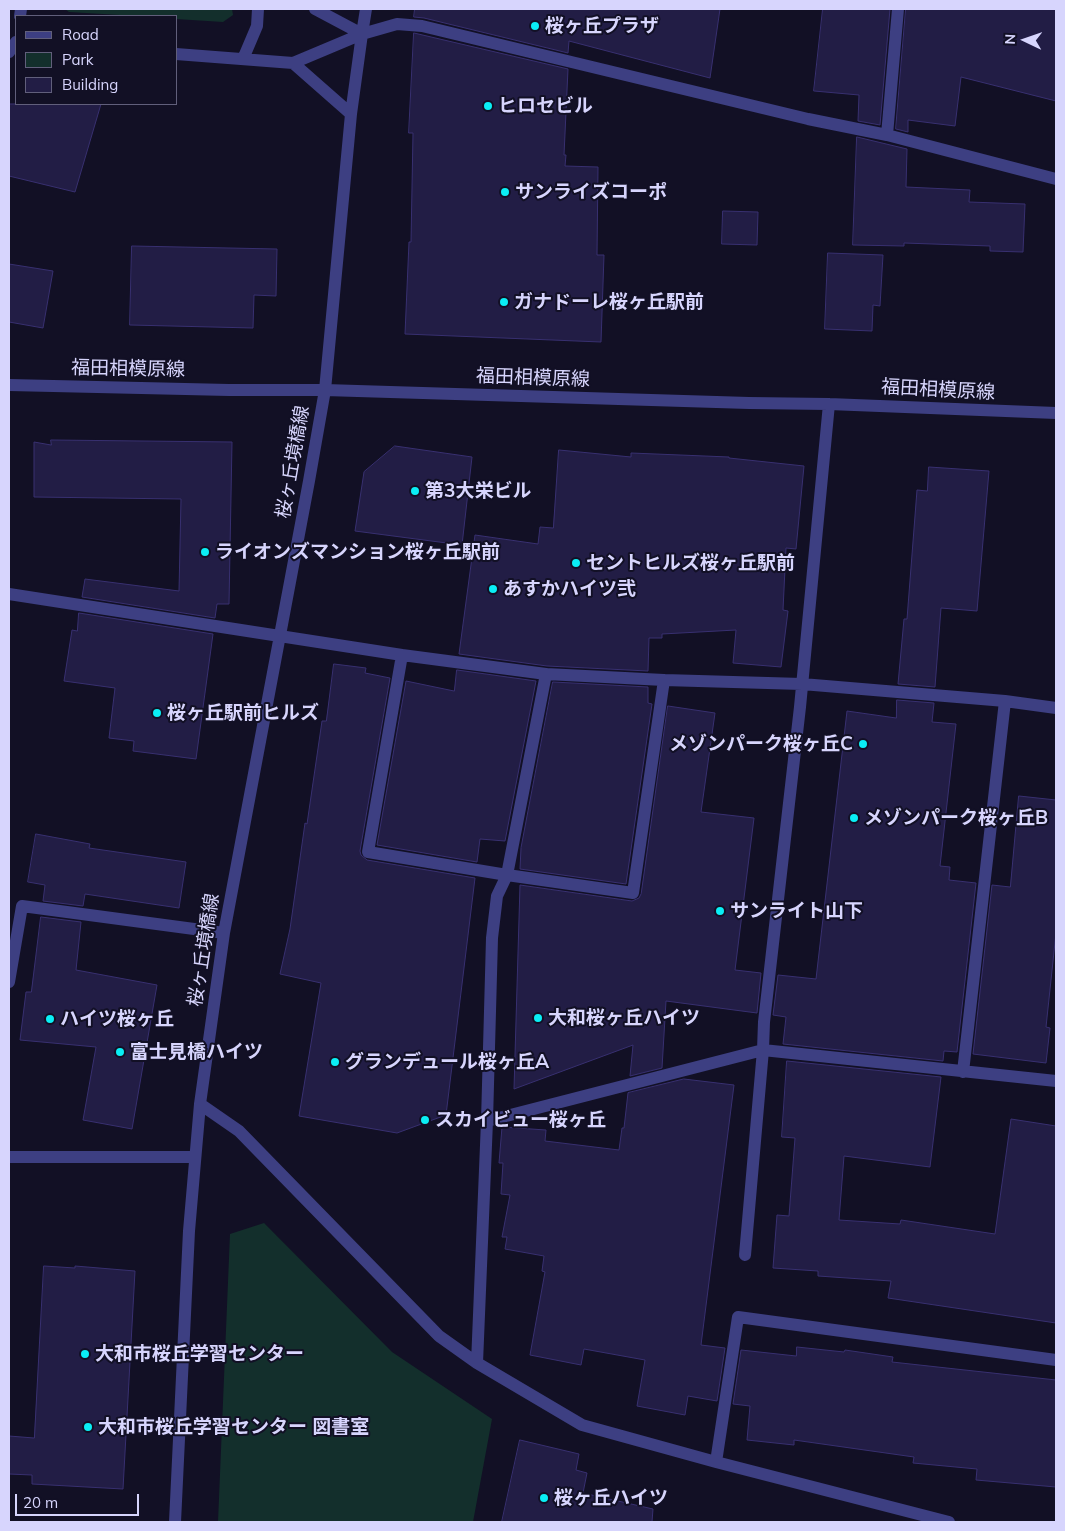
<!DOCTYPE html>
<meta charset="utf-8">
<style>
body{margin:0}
#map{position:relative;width:1065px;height:1531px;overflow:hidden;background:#121025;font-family:Mulish,sans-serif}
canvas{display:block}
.frame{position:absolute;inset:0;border:10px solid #d7d5fd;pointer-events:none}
.legend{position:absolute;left:15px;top:15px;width:162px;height:90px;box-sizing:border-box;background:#121025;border:1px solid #615f7b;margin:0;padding:6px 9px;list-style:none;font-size:15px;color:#d7d5fd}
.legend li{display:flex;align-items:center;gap:10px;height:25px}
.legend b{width:25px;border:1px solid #615f7b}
.north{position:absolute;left:1000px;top:15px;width:50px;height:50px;-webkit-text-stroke:4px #121025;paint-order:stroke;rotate:273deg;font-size:14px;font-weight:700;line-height:20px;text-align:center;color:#d7d5fd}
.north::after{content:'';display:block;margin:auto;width:18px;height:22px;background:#d7d5fd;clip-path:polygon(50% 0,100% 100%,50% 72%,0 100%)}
.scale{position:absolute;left:15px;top:1494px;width:124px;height:22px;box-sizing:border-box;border:2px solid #d7d5fd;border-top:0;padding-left:6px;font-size:15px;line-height:18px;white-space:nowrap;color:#d7d5fd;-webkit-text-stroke:4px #121025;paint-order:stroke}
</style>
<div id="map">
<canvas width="1065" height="1531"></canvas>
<div class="frame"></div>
<ul class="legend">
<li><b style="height:6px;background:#3d3f82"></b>Road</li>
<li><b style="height:14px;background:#132f2c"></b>Park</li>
<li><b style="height:14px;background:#221d45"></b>Building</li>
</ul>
<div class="north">N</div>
<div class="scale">20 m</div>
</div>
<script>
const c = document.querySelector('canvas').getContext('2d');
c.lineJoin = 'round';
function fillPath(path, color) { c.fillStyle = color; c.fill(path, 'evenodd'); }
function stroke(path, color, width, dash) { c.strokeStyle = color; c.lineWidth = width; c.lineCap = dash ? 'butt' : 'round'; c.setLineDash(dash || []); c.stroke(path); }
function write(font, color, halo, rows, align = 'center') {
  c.font = font + ' Mulish,"Noto Sans JP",sans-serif'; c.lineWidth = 4; c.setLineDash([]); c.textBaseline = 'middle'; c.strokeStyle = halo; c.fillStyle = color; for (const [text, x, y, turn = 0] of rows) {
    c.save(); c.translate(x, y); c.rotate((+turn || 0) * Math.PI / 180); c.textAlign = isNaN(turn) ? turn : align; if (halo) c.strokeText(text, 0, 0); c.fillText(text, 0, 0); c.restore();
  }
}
fillPath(new Path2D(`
 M65 9H232L233 15 223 22 176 19V16H136L69 12Z
 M264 1223 392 1352 492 1419 473 1522H218L230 1234Z`), '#132f2c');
const building = new Path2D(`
 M415 9H720L710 78 569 41 568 53 424 18 414 17Z
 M823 9H890L880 125 858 121 859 95 814 91Z
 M906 9H1056V101L961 77 955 126 908 120V132L896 129Z
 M414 33 568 69 564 155H566L565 166 598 167 597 255H604L601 342 405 334 409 242H411L413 133H409Z
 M9 104H101L75 192 9 176Z
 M857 137 907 149 906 187 970 190 969 202 1025 204 1023 252 990 251V246L904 243V246L853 245Z
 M723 211 758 212 757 245 722 244Z
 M132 246 277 249 276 296 254 295 253 328 130 325Z
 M828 253 883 255 880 306 873 305 872 331 825 329Z
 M9 264 53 271 43 328 9 322Z
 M51 440 232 442 229 604H217L215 618 82 597 85 579 179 591 181 499 34 497V442L51 445Z
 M395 446 472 457 462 545 355 531 364 472Z
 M559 450 631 457V453L729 457V458L804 466 796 549 786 548 783 610 788 611 781 667 733 663 736 630 662 634V638H649L648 671 547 666 459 654 475 535 538 544 540 527 553 528Z
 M929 467 989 471 977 611 941 608 935 687 898 684 904 619H907L917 490 927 491Z
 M79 613 213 634 196 759 133 751 134 741 109 738 115 688 64 681 72 630 77 631Z
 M334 664 366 668 365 673 390 678 360 851 361 855 367 860 475 878 446 1115 397 1133 299 1116 321 983 280 974 290 929 305 823 307 824 322 721H326Z
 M457 670 536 681 505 841 480 839 477 862 377 845 406 681 454 691Z
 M553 682 648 687V703L652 704 626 884 520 869 521 848Z
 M897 700 934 703 932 722 956 724 940 866 950 867 949 880 976 883 957 1052 944 1051 943 1061 783 1044 786 1017 773 1015 778 975 816 979 847 711 896 718Z
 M668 706 715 713 701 812 754 818 735 970 761 973 757 1013 666 1001 662 1068 630 1076 633 1045 514 1089 520 885 632 901 639 898 641 894Z
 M1019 796 1056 800V933L1046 1027 1050 1028 1046 1063 973 1054 992 885 1010 887Z
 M36 834 90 844 89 848 186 862 179 908 85 894 83 906 43 901 45 885 28 882Z
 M41 917 81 922 76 970 157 985 132 1129 83 1120 96 1047 20 1040 26 992H31Z
 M787 1061 941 1077 930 1167 844 1156 839 1220 900 1224 901 1220 995 1234 1011 1119 1056 1126V1323L888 1298 891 1281 818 1276V1271L773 1268 777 1215 789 1216 795 1138 782 1137Z
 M684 1079 734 1085 701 1345 725 1348 717 1401 688 1396 685 1415 637 1406 645 1360 584 1349 581 1365 530 1355 545 1272 542 1271 544 1256 505 1249 507 1237H502L510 1195 501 1194 503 1163H499L502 1127 546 1130 545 1141 619 1150 622 1128H624L628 1093Z
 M44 1266 75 1268V1266L135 1271 123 1489 32 1484V1475L9 1474V1436L34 1438Z
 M797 1347 844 1352 845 1350 893 1357 892 1362 1056 1380V1487L976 1480 977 1469 913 1463 914 1457 794 1440V1445L747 1440 750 1406 733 1404 741 1350 796 1356Z
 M520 1440 579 1454 576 1470 587 1473 583 1493 653 1509 652 1522H502Z`);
fillPath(building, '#221d45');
stroke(building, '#383070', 1);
stroke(new Path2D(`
 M315 9 362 34
 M20 16 21 9
 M9 52 16 42
 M176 54 293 63 362 34 397 24 422 26 808 119 887 135 1056 179
 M243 59 257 26 258 9
 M293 63 351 114
 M887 135 898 9
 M9 385 229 390H325L749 403 829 404 1056 413
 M9 594 402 655 546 674 664 680 802 684 1005 701 1056 708
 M402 655 368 852 507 875 633 893 664 680
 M9 982 22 906 224 933
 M963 1072 1005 701
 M200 1104 239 1131 439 1336 477 1363 582 1425 716 1462 949 1522
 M487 1121 492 938 497 896 507 875 546 674
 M9 1157H195
 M745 1255 763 1050 764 1022 800 707 829 404
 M477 1363 487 1121 763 1050 1056 1081
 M716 1462 738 1317 1056 1360
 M175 1522 189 1231 200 1104 224 933 309 481 325 390 351 114 362 34 366 9`), '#3d3f82', 12);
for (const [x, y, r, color] of [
 [535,26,5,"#0aeef5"],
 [488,106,5,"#0aeef5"],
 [505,192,5,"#0aeef5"],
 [504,302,5,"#0aeef5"],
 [415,491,5,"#0aeef5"],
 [205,552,5,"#0aeef5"],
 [576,563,5,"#0aeef5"],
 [493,589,5,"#0aeef5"],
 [157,713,5,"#0aeef5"],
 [863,744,5,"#0aeef5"],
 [854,818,5,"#0aeef5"],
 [720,911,5,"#0aeef5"],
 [538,1018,5,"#0aeef5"],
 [50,1019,5,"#0aeef5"],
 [120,1052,5,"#0aeef5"],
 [335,1062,5,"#0aeef5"],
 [425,1120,5,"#0aeef5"],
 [85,1354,5,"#0aeef5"],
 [88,1427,5,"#0aeef5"],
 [544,1498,5,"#0aeef5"]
]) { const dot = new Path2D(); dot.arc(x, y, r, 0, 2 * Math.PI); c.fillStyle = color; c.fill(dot); stroke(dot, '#121025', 2); }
write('bold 19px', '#d7d5fd', '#121025', [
 ["桜ヶ丘プラザ",545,26],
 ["ヒロセビル",498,106],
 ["サンライズコーポ",515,192],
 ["ガナドーレ桜ヶ丘駅前",514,302],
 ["第3大栄ビル",425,491],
 ["ライオンズマンション桜ヶ丘駅前",215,552],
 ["セントヒルズ桜ヶ丘駅前",586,563],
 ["あすかハイツ弐",503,589],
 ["桜ヶ丘駅前ヒルズ",167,713],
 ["メゾンパーク桜ヶ丘C",853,744,"right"],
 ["メゾンパーク桜ヶ丘B",864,818],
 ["サンライト山下",730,911],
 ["大和桜ヶ丘ハイツ",548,1018],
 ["ハイツ桜ヶ丘",60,1019],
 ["富士見橋ハイツ",130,1052],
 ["グランデュール桜ヶ丘A",345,1062],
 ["スカイビュー桜ヶ丘",435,1120],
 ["大和市桜丘学習センター",95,1354],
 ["大和市桜丘学習センター 図書室",98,1427],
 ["桜ヶ丘ハイツ",554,1498]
], 'left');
write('19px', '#d7d5fd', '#121025', [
 ["福田相模原線",128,369,1],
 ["福田相模原線",533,378,2],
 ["福田相模原線",938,390,3],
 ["桜ヶ丘境橋線",293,462,-80],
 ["桜ヶ丘境橋線",204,950,-81]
]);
</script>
